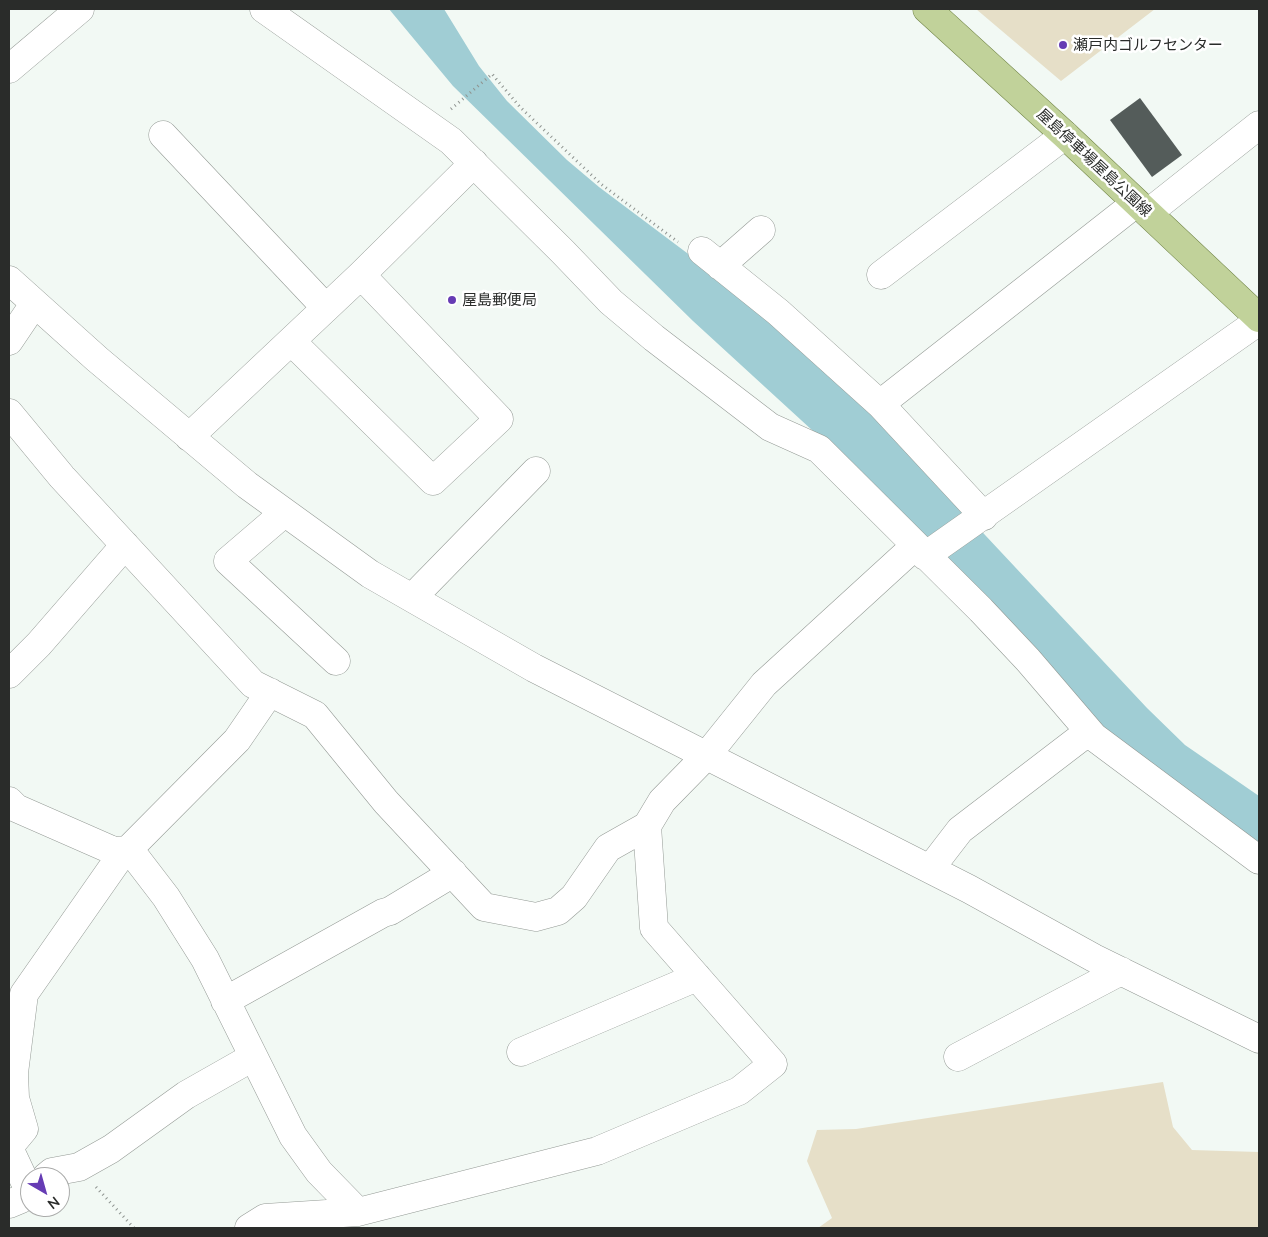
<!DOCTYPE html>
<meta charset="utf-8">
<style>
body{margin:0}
#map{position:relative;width:1268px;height:1237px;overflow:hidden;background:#f2f9f4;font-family:Mulish,sans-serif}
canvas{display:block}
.frame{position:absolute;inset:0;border:10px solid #2a2c2a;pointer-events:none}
.north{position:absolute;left:20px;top:1167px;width:50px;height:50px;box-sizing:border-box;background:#fff;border:1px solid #aaabaa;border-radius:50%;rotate:142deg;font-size:14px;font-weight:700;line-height:20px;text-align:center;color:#2a2c2a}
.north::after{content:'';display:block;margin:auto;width:18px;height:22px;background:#663cb4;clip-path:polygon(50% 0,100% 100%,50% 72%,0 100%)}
</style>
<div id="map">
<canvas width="1268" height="1237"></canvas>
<div class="frame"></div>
<div class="north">N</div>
</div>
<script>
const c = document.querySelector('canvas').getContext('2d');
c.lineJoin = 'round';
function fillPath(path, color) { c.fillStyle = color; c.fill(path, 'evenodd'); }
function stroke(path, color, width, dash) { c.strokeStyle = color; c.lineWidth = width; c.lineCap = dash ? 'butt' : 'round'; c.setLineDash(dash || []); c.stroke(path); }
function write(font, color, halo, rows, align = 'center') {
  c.font = font + ' Mulish,"Noto Sans JP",sans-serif'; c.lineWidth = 5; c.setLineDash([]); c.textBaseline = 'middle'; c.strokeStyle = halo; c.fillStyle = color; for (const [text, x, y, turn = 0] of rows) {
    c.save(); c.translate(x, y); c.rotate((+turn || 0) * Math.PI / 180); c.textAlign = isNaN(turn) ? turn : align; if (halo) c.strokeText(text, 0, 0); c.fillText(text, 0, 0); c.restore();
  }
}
fillPath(new Path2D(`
 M976 9H1155L1061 81Z
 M1163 1082 1173 1127 1192 1150 1259 1152V1228H818L832 1218 807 1161 817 1130 856 1129Z`), '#e6dfc8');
fillPath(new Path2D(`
 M389 9H444L479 66 507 101 567 160 599 187 699 262 839 379 1147 708 1185 745 1259 796V845L1114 743 837 453 693 321 453 86Z`), '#a0cdd4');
fillPath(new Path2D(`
 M1140 98 1182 155 1152 177 1110 120Z`), '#545c5a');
const minor = new Path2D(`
 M264 9 451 141 563 252 611 302 654 338 770 427 819 449 981 610 1028 660 1094 737 1259 860
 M9 69 80 9
 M163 135 326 308
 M1148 213 1259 125
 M702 251 778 312 880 404
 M720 266 761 230
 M881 275 1065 135
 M9 280 97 359 247 485 370 574 534 668 969 889 1094 958 1259 1039
 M9 341 34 304
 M291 341 433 481 499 419 361 275
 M9 413 62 477 253 684 315 715 386 802 484 907 536 917 558 911 574 897 608 848 647 826
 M189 437 361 275 474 163
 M284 513 228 561 336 661
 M984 516 880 404 1136 203
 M925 556 1259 321
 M412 598 536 471
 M9 674 39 644 125 545
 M9 801 16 808 114 851 130 850 166 897 205 959 293 1136 319 1172 358 1212 597 1151 739 1091 773 1064 654 928 647 826 662 801 707 755 764 684 915 546
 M930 869 960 830 1088 732
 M225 1001 383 913 390 911 453 873
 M521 1052 697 977
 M958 1057 1121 971
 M9 1071 14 1073 15 1098 24 1129 9 1147
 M14 1073 24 994 117 861 237 740 270 692
 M9 1148 24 1180 30 1187
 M46 1177 52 1172 79 1167 111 1149 186 1095 253 1057
 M9 1204 21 1199 30 1190
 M249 1228 265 1218 358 1212`);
const major = new Path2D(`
 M927 9 1065 135 1259 318`);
stroke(minor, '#949a95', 29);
stroke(major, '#718447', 29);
stroke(new Path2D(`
 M451 109 492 74 520 107 601 184 678 242
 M96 1187 134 1228`), '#8f9490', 3, [1, 4]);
stroke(minor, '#fff', 28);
stroke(major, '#c1d29a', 28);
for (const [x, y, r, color] of [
 [1063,45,5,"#663cb4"],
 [452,300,5,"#663cb4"]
]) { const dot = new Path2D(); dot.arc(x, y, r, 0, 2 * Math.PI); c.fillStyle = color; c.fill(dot); stroke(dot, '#fff', 2); }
write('15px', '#2a2c2a', '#fff', [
 ["瀬戸内ゴルフセンター",1073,45],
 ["屋島郵便局",462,300]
], 'left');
write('15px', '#2a2c2a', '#fff', [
 ["屋島停車場屋島公園線",1094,163,43]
]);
</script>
